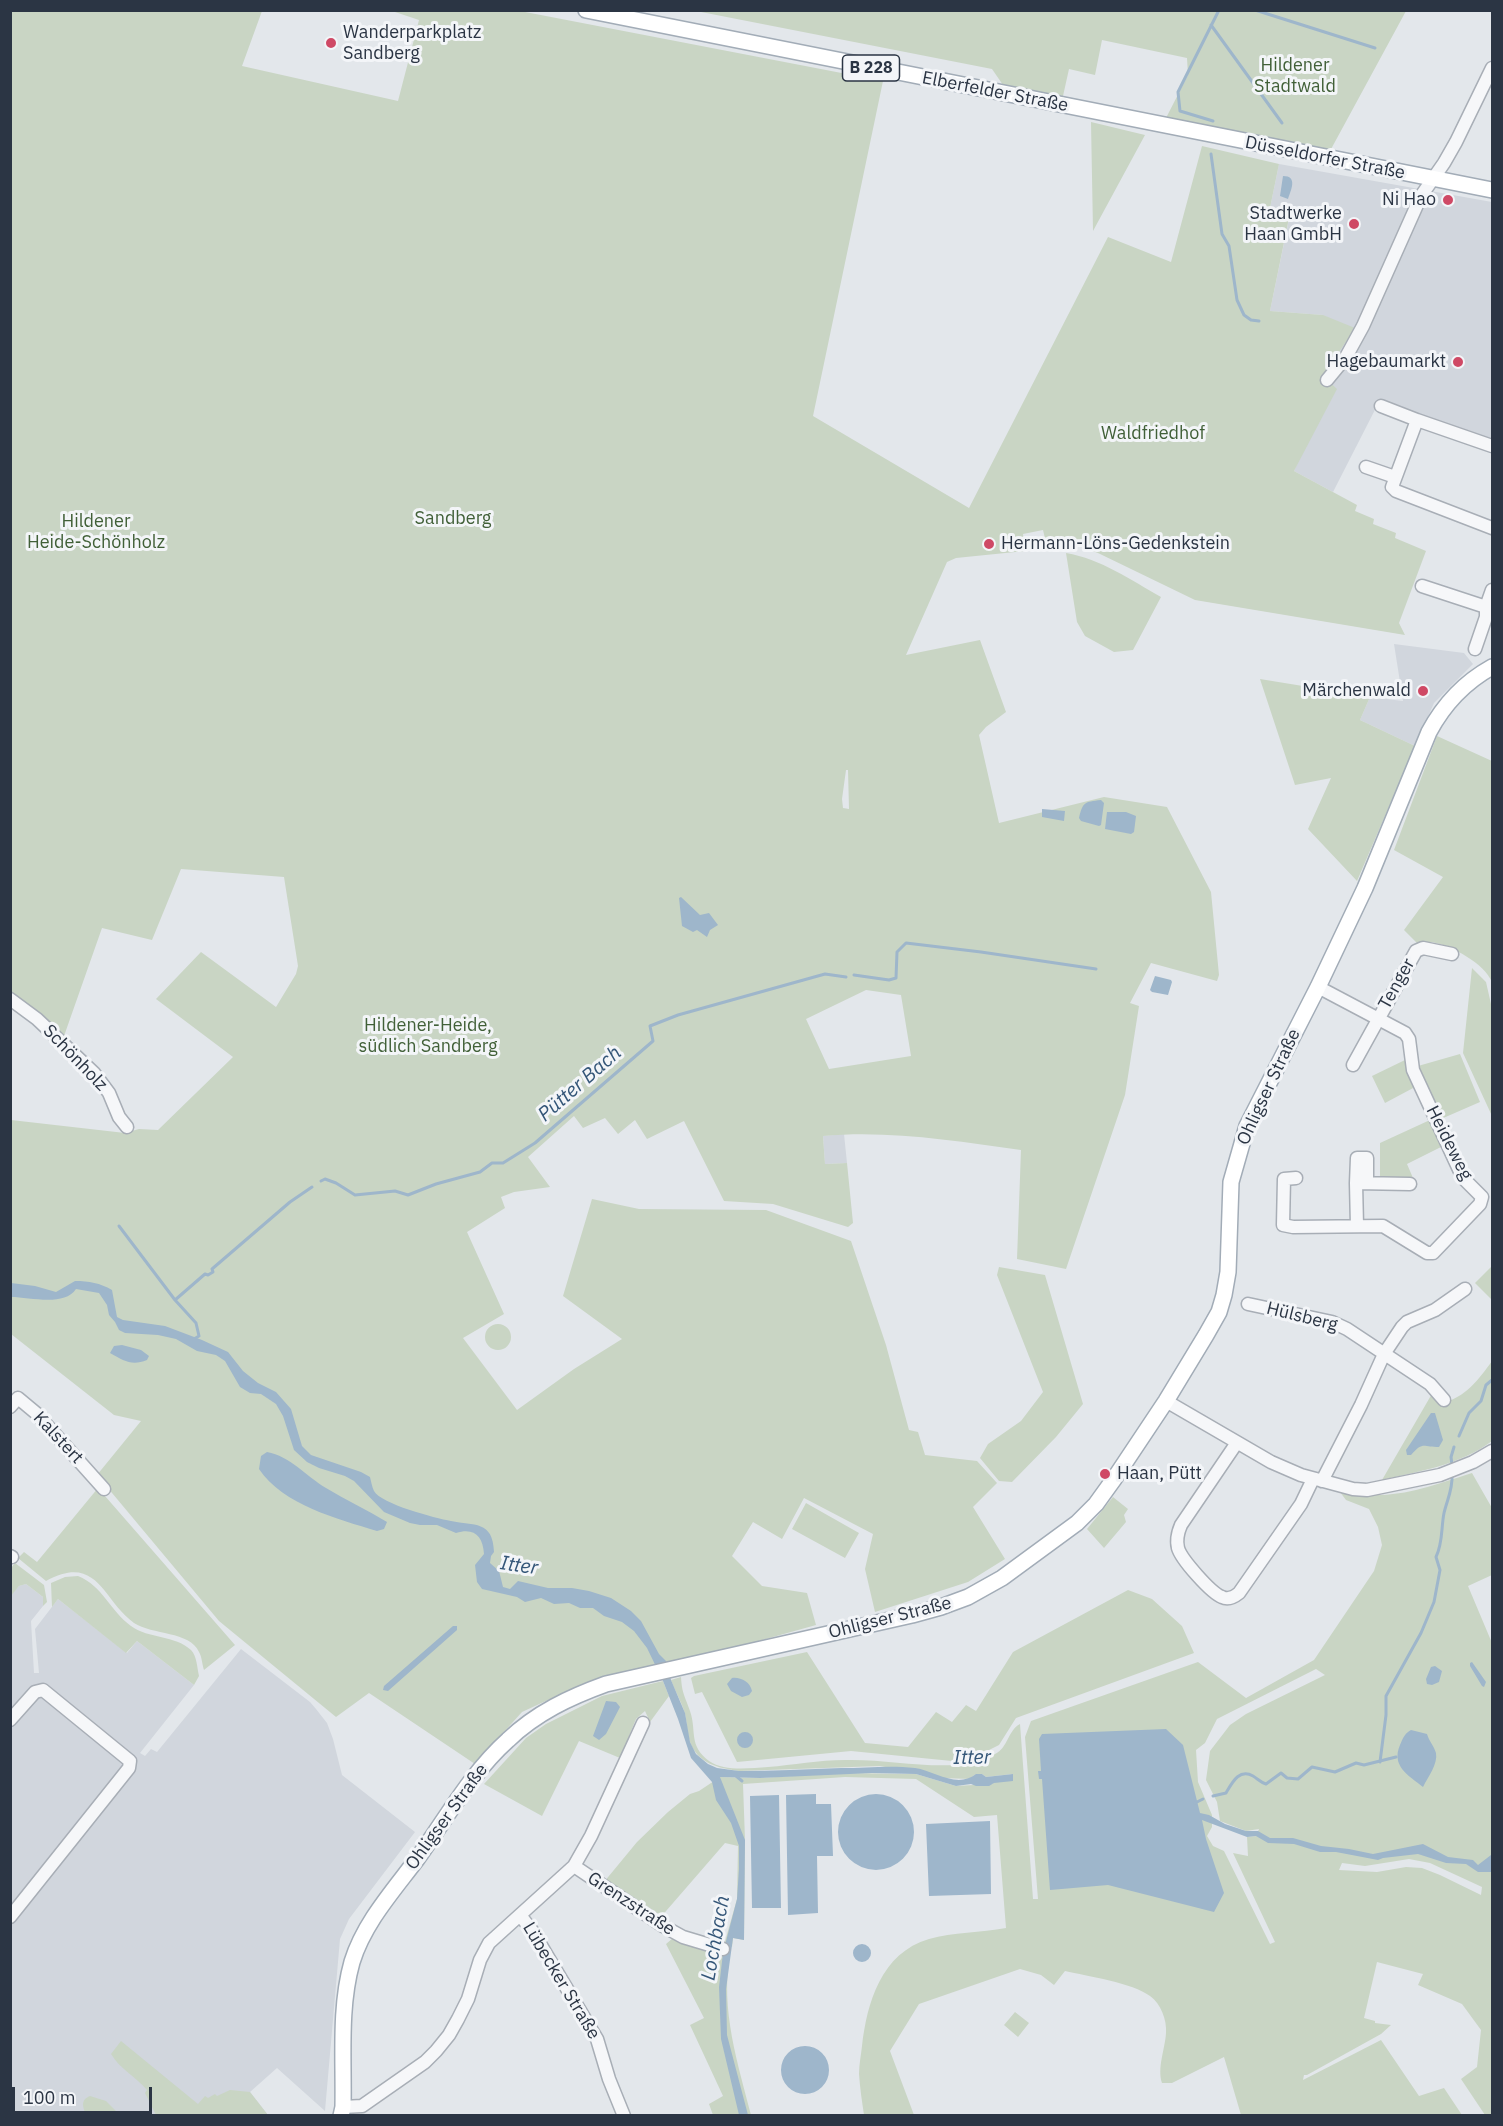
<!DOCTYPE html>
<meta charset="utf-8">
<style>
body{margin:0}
#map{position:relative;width:1503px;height:2126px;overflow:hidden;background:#e3e7eb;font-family:"IBM Plex Sans",sans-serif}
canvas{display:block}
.frame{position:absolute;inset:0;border:12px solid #2b3544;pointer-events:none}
.scale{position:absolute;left:12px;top:2087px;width:140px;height:27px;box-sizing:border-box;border:3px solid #2b3544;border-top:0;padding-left:8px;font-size:18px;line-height:21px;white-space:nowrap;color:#2b3544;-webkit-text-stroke:4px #f3f5f8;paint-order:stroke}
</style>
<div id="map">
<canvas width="1503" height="2126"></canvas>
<div class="frame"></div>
<div class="scale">100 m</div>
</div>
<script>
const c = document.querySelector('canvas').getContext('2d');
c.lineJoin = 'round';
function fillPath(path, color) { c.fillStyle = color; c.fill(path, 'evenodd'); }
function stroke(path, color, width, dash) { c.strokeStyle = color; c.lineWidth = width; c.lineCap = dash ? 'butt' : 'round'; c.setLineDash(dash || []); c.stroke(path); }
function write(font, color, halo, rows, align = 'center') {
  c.font = font + ' "IBM Plex Sans",sans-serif'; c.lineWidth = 6; c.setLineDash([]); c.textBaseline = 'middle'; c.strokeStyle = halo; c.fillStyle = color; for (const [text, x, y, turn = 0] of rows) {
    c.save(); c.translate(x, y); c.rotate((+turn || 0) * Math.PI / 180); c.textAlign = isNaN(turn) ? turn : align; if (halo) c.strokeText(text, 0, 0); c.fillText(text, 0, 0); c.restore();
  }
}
fillPath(new Path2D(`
 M1279 164 1492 202V441L1380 400 1333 492 1294 471 1298 461 1323 376V315L1270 311 1289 219 1269 213Z
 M1394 644 1464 653 1473 664 1434 703 1415 746 1360 720 1370 697 1403 701Z
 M844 1134 847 1163 825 1164 823 1136Z
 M26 1584 43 1597V1606L31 1621 34 1673H39L35 1629 58 1599 127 1653 137 1641 194 1685 140 1753 145 1756 151 1749 157 1752 241 1649 310 1702 316 1709 327 1723 333 1739 342 1775 415 1832 349 1919 340 1939 325 2111 277 2068 250 2092 268 2115 15 2116 11 2110 10 1596 19 1586Z`), '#d1d6dd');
fillPath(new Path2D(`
 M11 11H262L242 66 398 101 419 20 392 11H520L883 81 813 416 969 508 1108 237 1171 262 1202 146 1279 164 1269 213 1289 218 1270 311 1323 315 1355 328 1323 376 1337 389 1294 471 1357 505 1355 511 1374 519 1373 524 1396 533 1395 538 1426 551 1399 623 1405 635 1195 600 1098 553 1070 543 1047 547 1043 530 1023 534 1025 551 956 558 947 562 906 655 980 640 1006 712 986 727 979 735 999 823 1104 797 1167 807 1211 892 1219 975 1217 981 1151 963 1130 1003 1139 1006 1125 1095 1066 1269 1017 1259 1021 1150C955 1141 890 1130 823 1136L825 1164 847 1163 853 1223 848 1227 773 1204 724 1201 684 1121 647 1139 635 1120 618 1134 605 1118 583 1128 574 1116 528 1157 550 1187 514 1192 501 1197 505 1208 467 1232 504 1314 463 1338 517 1410 574 1369 622 1339 563 1296 592 1199 639 1209 766 1210 851 1241 886 1345 909 1430 918 1432 925 1455 977 1461 997 1483 973 1507 1005 1559 968 1582 875 1612 865 1569 873 1534 804 1498 782 1539 753 1522 732 1556 762 1586 807 1593 816 1625 737 1647 675 1660 576 1687 522 1712 475 1764 369 1693 336 1717 219 1621 97 1475 141 1421 114 1415 11 1334V1120L125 1133 139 1129 158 1130 233 1057 156 999 201 952 276 1007 296 974 298 966 284 877 181 869 152 940 102 928 64 1036 11 994ZM846 770H848L849 809 843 808 842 799ZM866 990 901 995 911 1056 829 1069 806 1019Z
 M696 11H1406L1330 151 1166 118 1188 75 1187 58 1102 40 1095 75 1069 69 1063 96 1003 85 992 69Z
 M1091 122 1145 135 1093 231Z
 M1066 553C1101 559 1131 580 1161 597L1133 650 1114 652 1085 636 1077 622Z
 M1260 679 1370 697 1360 720 1415 746 1357 881 1308 829 1331 778 1295 785Z
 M1437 736 1492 761V982C1484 963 1452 946 1432 942 1428 942 1422 943 1418 944L1404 930 1443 877 1394 850Z
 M1472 968 1486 982 1491 1004H1492V1116L1463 1053Z
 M1460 1054 1480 1102 1441 1119 1418 1066Z
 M1405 1060 1406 1069 1415 1087 1385 1103 1372 1076Z
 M1430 1120 1443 1146 1407 1164 1413 1178 1380 1177V1143Z
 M1492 1266V1306L1491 1299 1475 1283Z
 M999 1267 1045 1275 1083 1404 1056 1437 1012 1482 999 1481 980 1458 988 1444 1021 1421 1043 1392 997 1275Z
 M485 1337a13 13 0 1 1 26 0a13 13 0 1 1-26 0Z
 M1492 1361V1441C1460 1465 1420 1471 1382 1480L1433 1392 1442 1403C1465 1398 1479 1379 1492 1361Z
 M1472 1473 1492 1508V1575L1468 1586 1492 1643V2115H1485L1461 2079 1477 2067 1481 2030 1462 2004 1418 1985 1423 1974 1377 1962 1364 2018 1375 2021V2023L1391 2025 1381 2034 1307 2075H1304L1303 2080 1381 2040 1419 2096 1444 2088 1462 2115H1241L1224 2057 1172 2083H1162C1157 2068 1165 2049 1166 2033 1167 2020 1161 2004 1150 1996 1133 1983 1087 1976 1065 1971L1054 1985 1041 1975 1020 1969 919 2004 890 2051 914 2115H864C862 2102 860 2088 859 2074 859 2065 861 2055 862 2046 867 2003 881 1953 929 1939 953 1932 981 1933 1006 1928L997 1815 974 1817 916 1779 845 1777 743 1784 745 1840 744 1940 733 1938 732 1947 724 1945 737 1899 738 1846 725 1843 660 1918 604 1882 637 1842 668 1812 690 1794 699 1791 720 1777 760 1778 843 1773 916 1774 956 1786 991 1784 1013 1774 986 1777 982 1774 974 1775 971 1779 942 1778 880 1766 739 1771C719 1768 698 1764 690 1742 687 1733 687 1723 685 1714 682 1703 675 1691 671 1680L681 1677C682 1694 685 1696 690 1711 697 1731 688 1745 709 1761 725 1772 750 1768 768 1767 793 1765 819 1760 845 1760 882 1759 918 1767 955 1765 967 1765 985 1759 995 1754 1008 1748 1008 1730 1020 1724L1033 1899H1038L1025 1737 1031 1721 1198 1662 1246 1698 1314 1660 1374 1571 1382 1545 1378 1527 1369 1509 1346 1500 1340 1492C1394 1501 1422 1489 1472 1473ZM1316 1669 1325 1675 1246 1714 1230 1725 1210 1751 1206 1780 1217 1802 1220 1821 1246 1831 1259 1829 1256 1836 1247 1837 1248 1856 1233 1853 1275 1942 1270 1944 1224 1851 1213 1846 1207 1836 1212 1827V1815L1198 1782 1196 1750 1205 1743 1217 1719ZM1409 1859 1430 1863 1482 1887 1481 1895 1440 1875 1422 1868 1406 1867 1377 1872 1339 1870 1342 1863 1365 1866Z
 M98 1488 235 1645 204 1670C202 1664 202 1657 199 1652 190 1631 152 1635 134 1623 102 1600 98 1553 46 1581L18 1558 24 1552 37 1562Z
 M1113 1497 1128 1509 1124 1515 1126 1522 1104 1548 1087 1529Z
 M806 1503 859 1533 845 1558 792 1529Z
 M15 1563 44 1585 47 1602 43 1606V1597L26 1584 19 1586 11 1596V1568Z
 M78 1576C103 1586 110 1611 131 1626 149 1639 175 1635 191 1650 197 1656 197 1668 199 1676L194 1685 137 1641 126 1653 58 1599 52 1607 51 1583 65 1577Z
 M1128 1590 1152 1599 1182 1626 1194 1653 1016 1718 999 1745 981 1754 952 1761 851 1751 737 1762 702 1692 695 1694 691 1678 694 1676 807 1652 865 1743 908 1747 936 1712 952 1722 966 1705 976 1711 1013 1652Z
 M663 1681 669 1696 650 1722 645 1711 636 1719 620 1758 579 1741 542 1816 484 1784 526 1738 546 1724 602 1696Z
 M673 1938 730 1955C720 2009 738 2064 751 2115H713L709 2104 723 2096 690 2025 704 2018 666 1944Z
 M1015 2012 1029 2023 1018 2037 1004 2025Z
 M121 2041 198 2104 205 2096 208 2098 215 2094 217 2096 230 2090 250 2092 268 2115H156L145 2093 147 2090C136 2077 120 2069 111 2054Z
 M90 2096 106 2101 120 2115H86C83 2107 80 2100 90 2096Z`), '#c9d5c4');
fillPath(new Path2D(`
 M1283 176C1298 176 1291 190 1288 199L1280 196Z
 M1101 800 1104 803 1101 825 1099 826 1081 821 1079 818C1083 802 1084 802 1101 800Z
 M1042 809 1065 811 1064 821 1042 817Z
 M1107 812H1126L1136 816 1134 832 1131 834 1105 829Z
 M681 897 700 915 709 913 718 925 710 930 707 937 697 930 693 932 682 926 679 898Z
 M1155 976 1171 980 1172 982 1168 995 1152 992 1150 990Z
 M75 1281C89 1281 100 1283 112 1290L117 1317 123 1320 165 1326 202 1340 228 1352 243 1371 258 1383 276 1392 291 1409 302 1446 311 1455 361 1472 370 1477C371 1481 372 1487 374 1491 381 1504 435 1518 451 1521 474 1526 493 1520 494 1552L491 1556 490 1563 499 1571 503 1587 510 1589 518 1581 548 1588H572L589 1591 611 1598 631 1611 641 1621 659 1654 666 1661 671 1680 685 1713 690 1742 696 1754 708 1764 717 1768 739 1771C773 1771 807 1769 841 1768 866 1768 890 1765 915 1768 935 1771 957 1789 976 1774H982L986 1777 1013 1774V1781L994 1783 989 1786H976L971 1784 956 1786 916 1774 872 1773 760 1778 720 1777 745 1840 744 1940 733 1938 726 1989 727 2035 748 2115H739L721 2039 719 1987 723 1953 737 1899 739 1869V1846L731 1823 716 1800 712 1782 691 1758 678 1719 663 1681 647 1648 634 1631 622 1622 604 1616 593 1608H580L569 1603 554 1604 541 1598 525 1602 517 1597 482 1589 477 1582 475 1565 484 1554C483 1536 474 1527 456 1533L437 1525H420L410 1523 384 1512 354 1481 345 1476 319 1468 307 1462 294 1450 283 1416 276 1404 261 1394 250 1393 240 1387 225 1361 216 1355 197 1351 176 1339 158 1335 125 1333 119 1330 115 1322 109 1315 107 1305 99 1293 76 1289C64 1307 30 1297 11 1297V1283L35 1286 56 1292Z
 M122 1345 141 1350 149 1356 147 1360C132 1366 124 1361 110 1353L114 1346Z
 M1431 1413H1435L1443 1440 1439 1447C1423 1447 1423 1441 1411 1455H1407L1406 1450Z
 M267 1452C290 1456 306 1476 326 1488 346 1500 367 1510 387 1522L384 1529 377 1531C338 1519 283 1505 259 1469L261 1456Z
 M453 1626H457V1630L388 1691 383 1690 384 1686Z
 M1472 1662 1486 1682 1484 1687 1482 1686 1470 1666V1663Z
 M1435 1666 1442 1671 1439 1682 1432 1685 1427 1684 1426 1679 1431 1667Z
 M732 1678C741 1677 750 1682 752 1691L749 1695 742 1697 731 1691 727 1684Z
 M606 1701 616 1702 620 1707 606 1734 599 1740 593 1736Z
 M1166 1729 1183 1745 1200 1813 1209 1815 1225 1824 1246 1831H1258L1270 1838H1293L1321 1846 1349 1849 1373 1854 1423 1844 1448 1857 1473 1860 1478 1865 1491 1855H1492V1872H1478L1466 1864 1446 1863 1418 1854 1383 1858 1378 1860 1336 1852H1320L1294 1844 1268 1843 1256 1836 1247 1837 1202 1820 1206 1839 1224 1893 1214 1912 1108 1885 1050 1890 1042 1779H1039L1038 1771H1041L1039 1739 1042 1734Z
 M1411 1730 1427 1734C1429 1741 1434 1746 1436 1753 1438 1764 1428 1777 1423 1787 1408 1775 1391 1766 1400 1745 1403 1738 1404 1734 1411 1730Z
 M737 1740a8 8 0 1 1 16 0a8 8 0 1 1-16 0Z
 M838 1832a38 38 0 1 1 76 0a38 38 0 1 1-76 0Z
 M816 1794V1804H831L833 1856H817L818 1913 788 1915 786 1795Z
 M779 1795 781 1908H752L750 1796Z
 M990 1821 991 1894 929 1896 926 1824Z
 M853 1953a9 9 0 1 1 18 0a9 9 0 1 1-18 0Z
 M781 2070a24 24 0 1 1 48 0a24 24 0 1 1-48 0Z`), '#9eb6cb');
stroke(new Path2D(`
 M1255 10 1375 48
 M1211 25 1282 123
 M1213 121 1180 111 1178 92 1219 10
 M1211 154 1222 234 1229 246 1237 300 1244 315 1251 320 1259 321
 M854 975 889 980 896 978 897 952 906 943 981 952 1096 969
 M321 1181 325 1179 336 1183 355 1195 395 1191 408 1195 436 1184 480 1172 492 1163H503L535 1143 653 1041 650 1026 678 1015 825 974 846 977
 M119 1226 175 1300
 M194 1339 199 1336 196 1323 175 1300 205 1274 208 1275 213 1272 212 1269 290 1202 312 1187
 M1459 1436 1469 1413 1481 1401 1486 1385 1492 1380
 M1452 1465 1451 1457 1454 1447
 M1380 1762 1386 1715V1696L1421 1633 1434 1602 1440 1570 1436 1557C1443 1543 1441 1528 1444 1513 1447 1500 1453 1489 1452 1475
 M735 1775 742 1781
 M1213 1796 1226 1793C1232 1783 1239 1768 1253 1776 1258 1779 1260 1782 1266 1784L1281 1773 1287 1778 1298 1779 1312 1767 1335 1772 1356 1763 1364 1765 1396 1757
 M1195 1803 1203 1799`), '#9eb6cb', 3);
const minor = new Path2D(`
 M1327 380 1346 357 1363 326 1421 196 1444 163 1456 142 1492 68
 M1381 406 1417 420
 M1492 446 1417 420 1392 487 1396 491 1492 528
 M1366 467 1395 477
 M1422 586 1486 607
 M1475 649 1486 617V607L1492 590
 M10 999 37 1019 94 1073 109 1093 119 1117 127 1127
 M1353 1065 1416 951 1423 948 1452 954
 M1296 1178 1284 1179 1283 1225 1293 1227 1383 1226 1427 1253H1433L1480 1204 1482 1197 1463 1178 1413 1070 1409 1039 1405 1033 1318 987
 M1356 1183 1357 1158H1367V1183
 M1357 1226 1356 1183 1410 1184
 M1248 1304 1332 1322 1347 1329 1430 1384 1444 1400
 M1166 1401 1271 1462 1301 1475 1353 1489 1367 1490 1440 1475 1473 1462 1492 1451
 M10 1407 18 1398 36 1413 104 1489
 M1236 1444 1181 1525C1178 1532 1176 1540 1178 1548 1181 1559 1211 1593 1222 1597 1228 1600 1234 1597 1239 1593L1301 1504 1313 1479
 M1322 1481 1361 1405 1384 1354 1402 1327 1407 1322 1435 1310 1465 1289
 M10 1556 12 1557
 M10 1720 35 1692 43 1690 130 1761 129 1768 10 1917
 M574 1866 663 1926 683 1937 723 1949
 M520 1915 533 1932 597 2039 609 2079 624 2116
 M343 2107 362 2106 425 2062 436 2051 449 2035 458 2019 468 1999 480 1960 489 1943 574 1866 591 1836 643 1723`);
const major = new Path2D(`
 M586 10 1492 190
 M341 2116 343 2107C344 2059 339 2008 352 1962 364 1923 393 1891 417 1859 446 1819 471 1773 508 1740 536 1713 570 1697 606 1684L912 1615 941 1607 968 1597 1002 1578 1077 1523 1096 1504 1114 1479 1166 1401 1206 1335 1219 1312 1224 1295 1228 1272 1231 1182 1247 1126 1318 987 1365 888 1429 732C1444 704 1465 682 1492 667`);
stroke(minor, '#a8aeb6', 15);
stroke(major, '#a2acb7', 18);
stroke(minor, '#f6f7f9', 12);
stroke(major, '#fff', 15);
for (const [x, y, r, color] of [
 [331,43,6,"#cf4965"],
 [1448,200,6,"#cf4965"],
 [1354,224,6,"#cf4965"],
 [1458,362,6,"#cf4965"],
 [989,544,6,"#cf4965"],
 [1423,691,6,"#cf4965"],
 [1105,1474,6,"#cf4965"]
]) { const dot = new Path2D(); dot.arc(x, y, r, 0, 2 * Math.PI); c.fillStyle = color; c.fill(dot); stroke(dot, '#f3f5f8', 2); }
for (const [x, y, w] of [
 [871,68,57]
]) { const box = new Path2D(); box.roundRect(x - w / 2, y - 13, w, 26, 4.5); c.fillStyle = '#f3f5f8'; c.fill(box); stroke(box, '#2b3544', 1.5); }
write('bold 16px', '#2b3544', null, [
 ["B 228",871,68]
]);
write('18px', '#2b3544', '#f3f5f8', [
 ["Wanderparkplatz",343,33,"left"],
 ["Sandberg",343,54,"left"],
 ["Ni Hao",1436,200],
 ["Stadtwerke",1342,214],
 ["Haan GmbH",1342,235],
 ["Hagebaumarkt",1446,362],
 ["Hermann-Löns-Gedenkstein",1001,544,"left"],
 ["Märchenwald",1411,691],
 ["Haan, Pütt",1117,1474,"left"]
], 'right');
write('18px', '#416038', '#f3f5f8', [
 ["Hildener",1295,66],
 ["Stadtwald",1295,87],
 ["Waldfriedhof",1153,434],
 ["Sandberg",453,519],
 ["Hildener",96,522],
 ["Heide-Schönholz",96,543],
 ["Hildener-Heide,",428,1026],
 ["südlich Sandberg",428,1047]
]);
write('18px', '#2b3544', '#f3f5f8', [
 ["Elberfelder Straße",995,92,11],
 ["Düsseldorfer Straße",1325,158,11],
 ["Tenger",1397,984,-61],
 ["Schönholz",75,1058,46],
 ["Ohligser Straße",1269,1087,-65],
 ["Heideweg",1449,1143,63],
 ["Hülsberg",1302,1317,14],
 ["Kalstert",58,1438,47],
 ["Ohligser Straße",890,1618,-14],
 ["Ohligser Straße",447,1817,-54],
 ["Grenzstraße",631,1904,33],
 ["Lübecker Straße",561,1981,59]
]);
write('italic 20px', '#345678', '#f3f5f8', [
 ["Pütter Bach",580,1084,-41],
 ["Itter",519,1566,8],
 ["Itter",972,1758,-1],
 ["Lochbach",716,1938,-80]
]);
</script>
